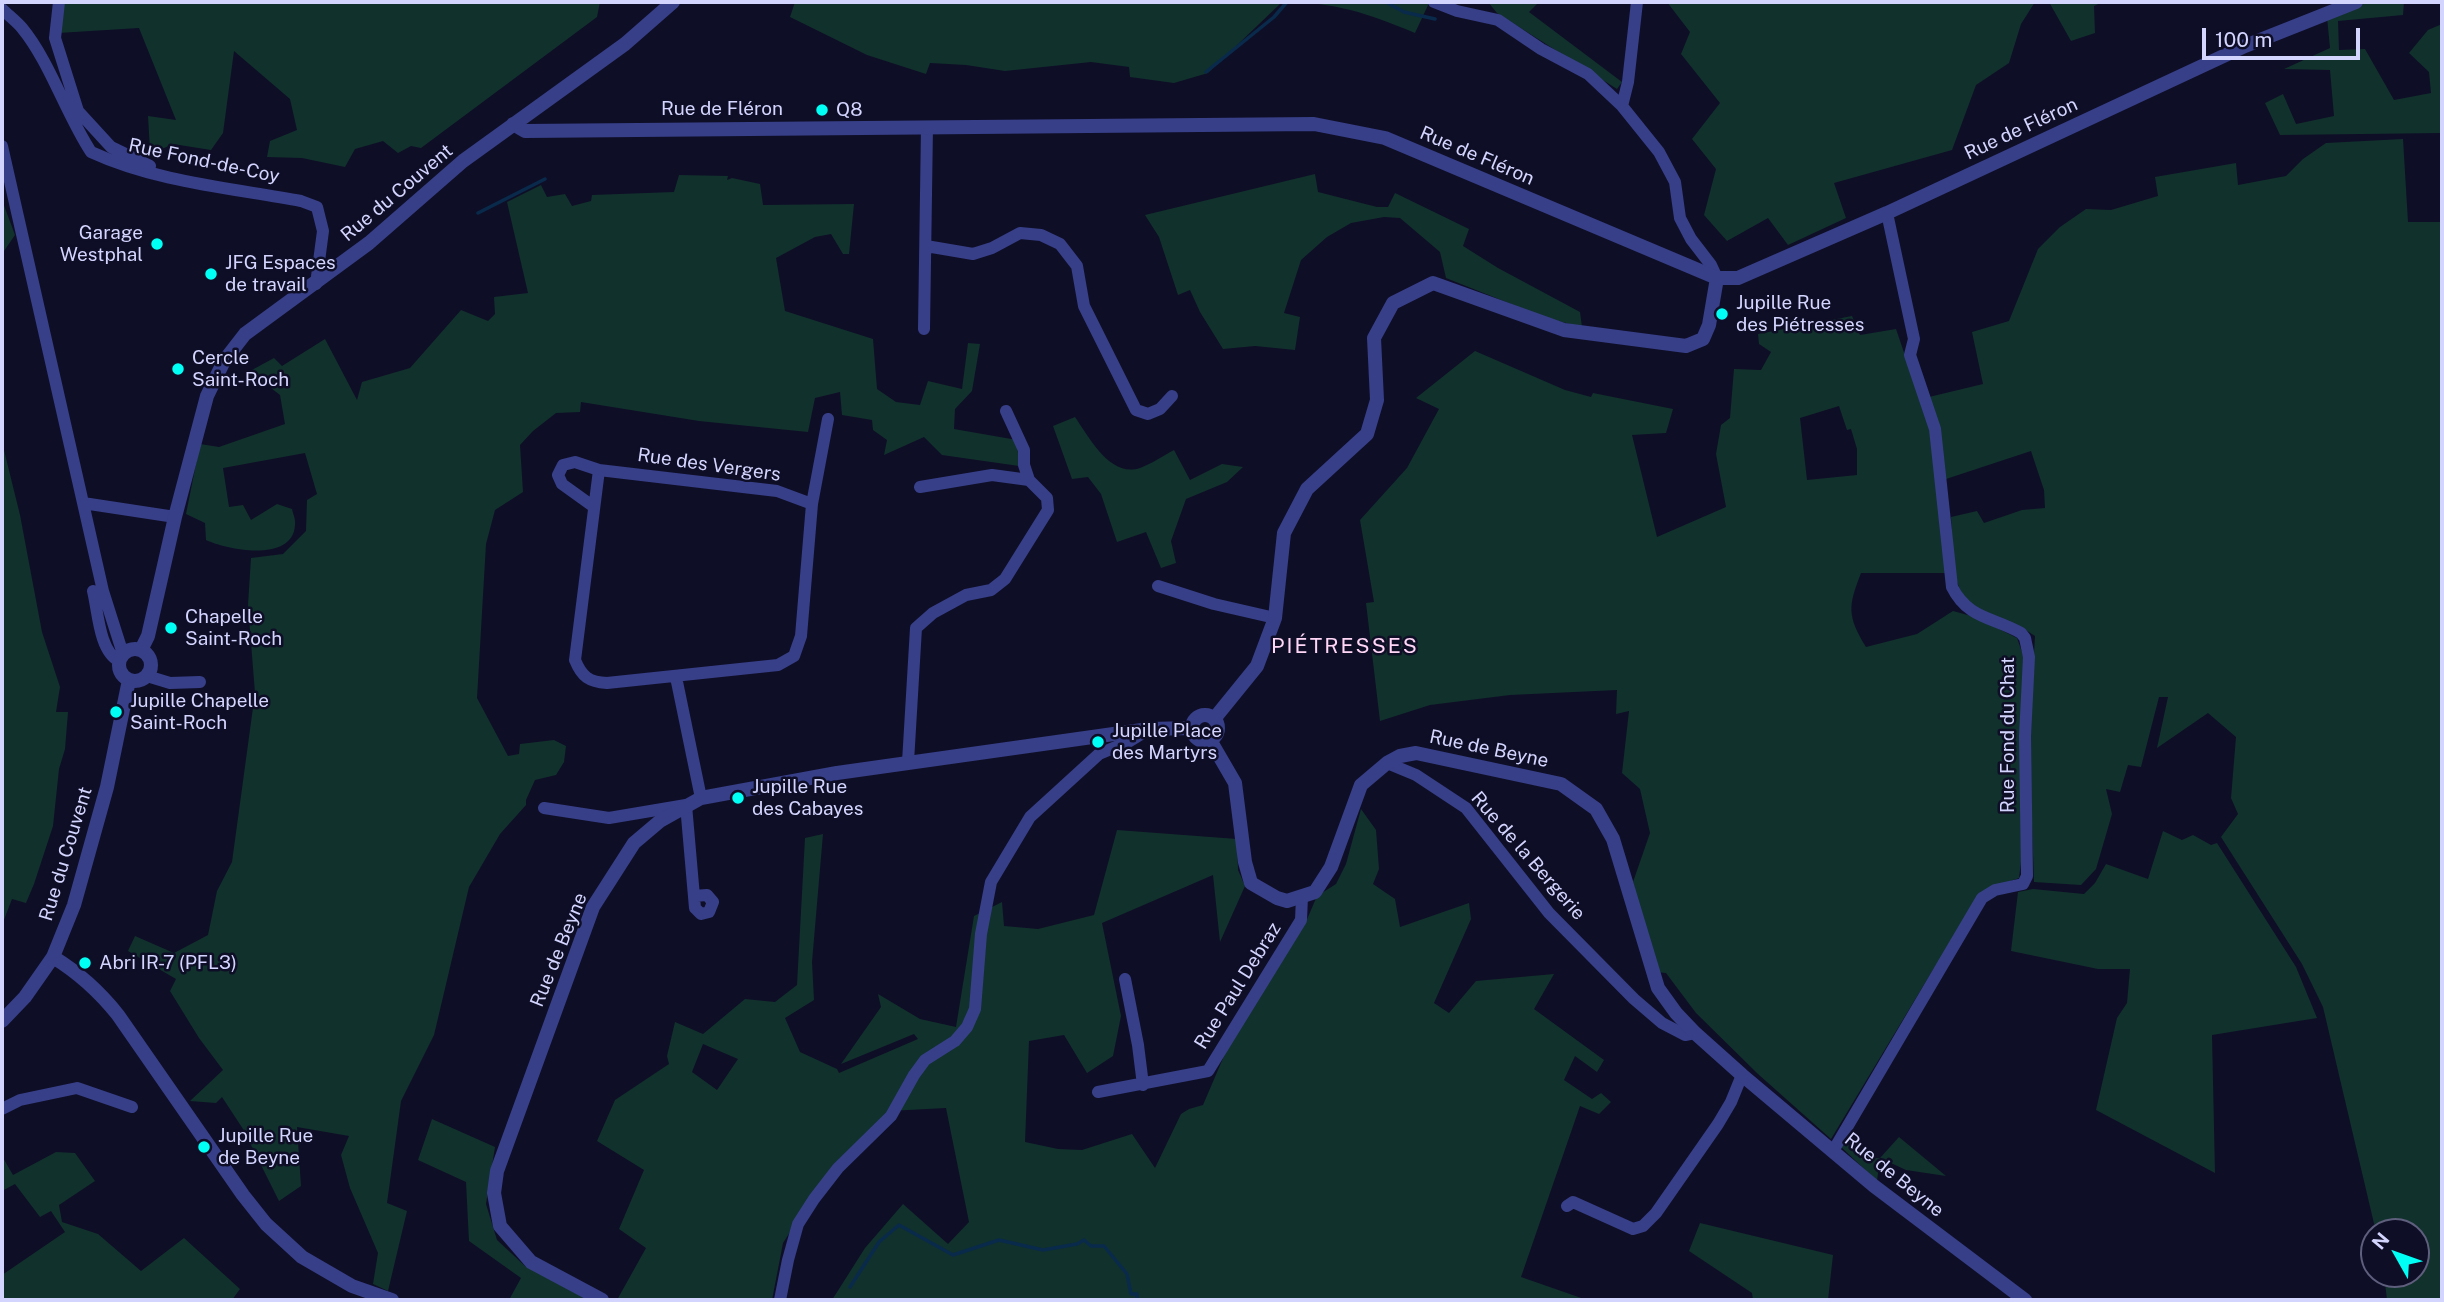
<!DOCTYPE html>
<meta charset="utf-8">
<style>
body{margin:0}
#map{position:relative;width:2444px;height:1302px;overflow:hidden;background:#0f0e27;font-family:"Public Sans",sans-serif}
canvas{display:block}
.frame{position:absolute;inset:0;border:4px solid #d4d5ff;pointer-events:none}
.north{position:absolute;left:2360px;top:1218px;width:70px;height:70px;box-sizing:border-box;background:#0f0e27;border:2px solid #5e5e7d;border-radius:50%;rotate:310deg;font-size:19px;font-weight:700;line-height:28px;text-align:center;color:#d4d5ff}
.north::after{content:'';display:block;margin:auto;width:24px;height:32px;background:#00fff5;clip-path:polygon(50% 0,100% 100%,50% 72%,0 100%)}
.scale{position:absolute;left:2202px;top:28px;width:158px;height:32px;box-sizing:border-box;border:4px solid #d4d5ff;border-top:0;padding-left:9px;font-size:21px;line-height:24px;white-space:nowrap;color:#d4d5ff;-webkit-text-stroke:5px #0f0e27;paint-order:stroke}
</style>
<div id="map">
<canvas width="2444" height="1302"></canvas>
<div class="frame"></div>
<div class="north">N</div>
<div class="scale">100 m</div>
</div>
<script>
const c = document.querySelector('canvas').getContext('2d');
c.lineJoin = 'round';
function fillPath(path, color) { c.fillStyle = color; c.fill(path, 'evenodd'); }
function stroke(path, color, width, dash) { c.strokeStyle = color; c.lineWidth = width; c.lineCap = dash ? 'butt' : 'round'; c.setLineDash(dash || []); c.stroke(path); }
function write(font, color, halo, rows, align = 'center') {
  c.font = font + ' "Public Sans",sans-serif'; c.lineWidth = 5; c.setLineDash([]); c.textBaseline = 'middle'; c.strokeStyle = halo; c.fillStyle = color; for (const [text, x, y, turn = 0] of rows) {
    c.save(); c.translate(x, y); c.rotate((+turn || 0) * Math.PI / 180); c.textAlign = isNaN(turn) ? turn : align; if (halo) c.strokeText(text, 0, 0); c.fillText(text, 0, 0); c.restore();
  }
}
fillPath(new Path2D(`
 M62 2H600L597 17 421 148 411 146 398 153 383 141 355 149 345 167 302 158 267 157 270 141 297 130 290 99 234 51 223 133 211 150 173 144 162 149 150 150 148 116 176 120 139 28 58 33Z
 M795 2H1428L1429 3 1415 33C1367 13 1335 2 1282 2L1208 73 1174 83 1130 77 1129 67 1091 62 1005 71 966 65 930 63 926 74 867 55 790 17Z
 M1488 2H1539L1529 12 1622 82 1617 89 1497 13Z
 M1667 2H2035L2021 24 2009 63 1976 85 1952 150 1834 183 1846 218 1788 245 1768 218 1727 241 1704 215 1716 169 1692 139 1720 103 1681 54 1690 32Z
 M2049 2H2103L2094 6 2095 33 2071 41Z
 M2369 2H2404L2403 15 2338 21 2339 50 2365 49 2394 100 2431 93 2429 72 2409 53 2428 30 2442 24V133L2280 135 2265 103 2283 94 2296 124 2334 116 2330 70 2284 69 2330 48 2327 17Z
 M2403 139 2408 222H2442V1300H2387L2384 1274H2416V1232H2376L2323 1007 2302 964 2221 837 2238 814 2231 798 2236 737 2208 713 2157 748 2168 697H2159L2141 767 2128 765 2120 792 2106 789 2112 814 2096 869 2081 885 2034 882 2029 739 2035 636C2017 623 1995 618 1976 607 1948 591 1953 545 1951 517L1977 511 1984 523 2022 510 2045 508 2044 490 2031 451 1943 480 1929 397 1983 384 1972 332 2009 321 2038 249 2060 227 2086 209 2111 210 2158 196 2155 177 2236 163 2238 185 2286 176 2303 159 2326 143Z
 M1315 174 1318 192 1377 207H1388L1395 193 1469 229 1463 246 1498 268 1580 312 1582 327 1546 318 1446 278 1440 252 1400 218 1384 217 1351 223 1327 237 1301 260 1284 313 1300 317 1295 350 1255 346 1223 349 1200 312 1190 290 1178 295 1159 237 1145 215Z
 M679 175 728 176 727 180 732 178 760 184 763 205 854 204 849 254H843L831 234 815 237 776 258 785 311 873 339 877 389 896 402 920 405 928 381 962 389 968 343 980 344 972 391 955 409 954 429 1017 440 1019 466 942 455 924 437 884 455 887 440 873 430 872 420 842 415 840 392 815 398 808 432 699 421 581 402 580 412 556 413 533 431 520 445 523 492 495 510 486 544 477 698 508 756 519 754 520 744 554 740 566 746 564 762 556 775 535 780 526 800V805L500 834 469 887 434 1035 401 1101 387 1203 407 1211 388 1291 373 1284 378 1253 350 1188 341 1155 349 1136 297 1127 301 1186 279 1201 243 1129 222 1097 216 1103 190 1101 223 1070 199 1038 170 991 176 979 128 951 135 936 174 953 208 935 217 891 232 862 255 693 248 605 251 558 283 554 306 531 307 500 317 494 305 453 223 468 229 507 243 505 251 520 277 504 292 509C293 514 296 520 295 525 293 563 227 550 206 540L205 523 186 514 200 444 219 447 285 424 280 395 267 385 254 381 250 371 274 358 282 366 325 339 357 400 362 382 410 368 461 310 488 321 495 314 494 297 528 293 507 202 541 185 547 197 565 194 572 206 591 201 592 195 674 192Z
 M2 200 15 235 2 254Z
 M1852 316 1860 335 1896 329 1930 429 1949 573H1861C1848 606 1847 616 1866 647L1917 634 1953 611 1975 617 2017 638 2023 655V846L2019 878 1991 888 1934 968 1831 1139 1758 1074 1696 1013 1666 973 1656 972 1633 882 1650 833 1640 789 1622 773 1629 711 1616 714 1617 690 1510 695 1430 705 1380 721 1366 603 1374 602 1360 520 1407 468 1439 409 1416 398 1475 351 1565 390 1591 397 1593 393 1673 409 1666 433 1632 435 1657 537 1726 507 1716 454 1721 425 1730 418 1734 369 1761 370 1771 352 1759 344 1758 334ZM1839 406 1847 430 1851 429 1857 449V475L1807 480 1800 418Z
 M1075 417C1089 437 1110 478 1140 468 1151 464 1163 456 1174 450L1190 480 1222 464 1243 467 1227 482 1186 499 1171 541 1176 563 1161 568 1146 532 1117 542 1101 494 1088 477 1072 479 1053 426Z
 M2 442 20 515 42 632 60 687 56 712H68L65 749 59 769 53 826 34 884 26 903 12 899 2 925Z
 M1361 809 1376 830 1379 869 1373 884 1395 899 1400 927 1469 903 1471 919 1434 1003 1449 1013 1476 981 1554 974 1534 1009 1604 1060 1597 1072 1575 1056 1564 1080 1592 1099 1601 1093 1611 1102 1599 1114 1580 1106 1521 1277 1587 1300H832L865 1248 903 1204 948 1244 969 1222 946 1108 889 1111 833 1165 783 1243 772 1300H617L646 1248 619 1229 644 1170 597 1141 615 1100 669 1064 667 1056 675 1022 703 1034 745 999 775 1002 797 985 805 838 823 834 812 962 814 1000 785 1018 800 1052 837 1069 839 1073 918 1039 914 1034 841 1064 881 1007 878 994 920 1019 956 1027 974 916 1002 902 1004 926 1038 929 1094 915 1117 830 1237 839 1238 870 1245 886 1220 942 1213 875 1102 923 1121 1016 1113 1056 1087 1073 1064 1035 1029 1041 1025 1142 1058 1149 1082 1150 1132 1134 1155 1168 1181 1114 1189 1109 1203 1105 1227 1049 1305 924 1317 896 1336 884 1346 864ZM703 1044 738 1059 717 1090 692 1072Z
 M2163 831 2182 840 2193 835 2211 845 2217 843 2296 967 2317 1018 2212 1035 2215 1173 2096 1110 2117 1018 2127 1003 2130 969H2098L2011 951 2018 892 2033 889 2084 894 2095 883 2106 864 2148 879Z
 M432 1119 495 1147 486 1204 497 1240 525 1266 588 1300H509L521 1278 469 1241 466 1182 418 1160Z
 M1899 1137 1946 1176 1906 1170 1880 1158 1877 1181 1840 1146 1844 1140 1860 1158H1880Z
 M56 1152 75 1153 95 1181 59 1205 62 1222 98 1234 141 1271 184 1238 240 1289 232 1300H2V1275L65 1232 51 1211 40 1217 15 1184 2 1191V1156L13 1175Z
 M1700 1223 1833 1255 1828 1300H1753L1752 1293 1689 1251Z`), '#11312c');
stroke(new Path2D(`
 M1386 2 1404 12 1435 19
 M1206 72 1274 17 1287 2
 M478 213 545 179
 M850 1287 879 1242 899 1225 953 1255 999 1240 1043 1250 1077 1244 1084 1240 1091 1246H1104L1127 1274 1131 1294H1137V1300`), '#092a4b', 3.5);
stroke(new Path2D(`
 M59 2 55 38 78 111 111 147 150 166
 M1434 2 1457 11 1498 20 1541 49 1588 74 1622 106 1659 152 1675 182 1680 218 1691 239 1711 265 1717 278
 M2 9C8 15 16 21 22 28 50 62 66 114 91 152 156 182 231 188 301 201L317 207 323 231 316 284
 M1622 106 1628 82 1637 2
 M2 146 103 591 123 654
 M926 246 973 254 992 248 1020 233 1041 235 1060 244 1077 266 1084 306 1136 410 1148 414 1160 409 1172 396
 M924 329 927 127
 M920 487 992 475 1029 480
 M83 503 175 517
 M812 504 777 491 599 470 575 660C582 677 589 682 607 683L778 665 794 656 801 636 812 504 828 419
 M594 507 562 484 558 475 563 465 575 462 599 470
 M1158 586 1214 604 1275 618
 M93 591C98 611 99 651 119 661
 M147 676 170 683 200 682
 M676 677 701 798
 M908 762 916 628 933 613 966 595 991 590 1005 579 1048 510 1047 498 1029 480 1024 465V450L1006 411
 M1387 763 1416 775 1466 808 1549 913 1634 999 1662 1023 1685 1035 1695 1033
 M544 808 609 818 686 805 695 908 701 914 709 912 713 902 707 895 694 896
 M1125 979 1138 1045 1143 1085
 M1098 1092 1208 1071 1301 920 1302 897
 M2 1109 20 1100 77 1088 132 1107
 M1833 1151 1982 898 1995 890 2023 884 2027 876 2025 736 2029 657 2025 638 2021 633C1993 617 1968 619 1952 587L1935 429 1910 355 1914 339 1887 213
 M1567 1206 1573 1202 1633 1229 1643 1226 1656 1213 1718 1124 1731 1102 1742 1075
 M780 1300 788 1260 798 1224 814 1199 838 1168 891 1116 914 1075 925 1060 955 1041 967 1027 975 1009 981 934 991 882 1030 817 1099 754 1130 741 1148 730`), '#373f88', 12);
stroke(new Path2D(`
 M513 124 525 131 1314 124 1385 138 1717 278H1738L1887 213 2245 46 2356 2
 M119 665a16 16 0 1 1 32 0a16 16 0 1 1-32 0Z
 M141 650 148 636 175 517 207 396 224 361 245 334 369 243 463 161 625 44 673 2
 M1192 728a13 13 0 1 1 26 0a13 13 0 1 1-26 0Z
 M1214 719 1257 666 1275 618 1284 533 1307 489 1367 434 1377 400 1374 338 1393 303 1433 283 1564 330 1686 346 1703 339 1709 325 1717 278
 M1210 740 1235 783 1245 862 1251 883 1277 898 1287 901 1315 892 1331 867 1361 785 1387 763 1400 756 1416 753 1561 784 1596 809 1613 839 1658 988 1676 1013 1695 1033 1742 1075 1874 1186 2025 1300
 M53 957C79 973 99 991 118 1015L243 1195 266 1224 302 1257 352 1286 392 1300
 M2 1021 25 997 53 957 74 905 107 787 129 680
 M602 1300 531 1262 500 1226 494 1193 497 1171 593 907 634 843 660 821 701 798 837 773 1149 729 1192 728`), '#373f88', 14);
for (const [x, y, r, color] of [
 [822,110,7,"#00fff5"],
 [157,244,7,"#00fff5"],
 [211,274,7,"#00fff5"],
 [1722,314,7,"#00fff5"],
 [178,369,7,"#00fff5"],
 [171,628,7,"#00fff5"],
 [116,712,7,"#00fff5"],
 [1098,742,7,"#00fff5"],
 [738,798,7,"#00fff5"],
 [85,963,7,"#00fff5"],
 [204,1147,7,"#00fff5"]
]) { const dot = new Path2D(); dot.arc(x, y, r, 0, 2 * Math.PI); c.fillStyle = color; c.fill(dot); stroke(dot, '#0f0e27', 2.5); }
write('19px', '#d4d5ff', '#0f0e27', [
 ["Rue de Fléron",722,109],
 ["Rue de Fléron",2021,129,-25],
 ["Rue de Fléron",1477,156,23],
 ["Rue Fond-de-Coy",204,161,12],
 ["Rue du Couvent",397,193,-40],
 ["Rue des Vergers",709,465,8],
 ["Rue Fond du Chat",2008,735,-90],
 ["Rue de Beyne",1489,749,12],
 ["Rue du Couvent",66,854,-73],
 ["Rue de la Bergerie",1528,856,49],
 ["Rue de Beyne",559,950,-68],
 ["Rue Paul Debraz",1238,986,-58],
 ["Rue de Beyne",1894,1175,39]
]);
write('19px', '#d4d5ff', '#0f0e27', [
 ["Q8",836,110],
 ["Garage",143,233,"right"],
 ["Westphal",143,255,"right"],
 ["JFG Espaces",225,263],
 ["de travail",225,285],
 ["Jupille Rue",1736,303],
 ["des Piétresses",1736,325],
 ["Cercle",192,358],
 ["Saint-Roch",192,380],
 ["Chapelle",185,617],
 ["Saint-Roch",185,639],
 ["Jupille Chapelle",130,701],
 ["Saint-Roch",130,723],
 ["Jupille Place",1112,731],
 ["des Martyrs",1112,753],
 ["Jupille Rue",752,787],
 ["des Cabayes",752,809],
 ["Abri IR-7 (PFL3)",99,963],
 ["Jupille Rue",218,1136],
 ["de Beyne",218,1158]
], 'left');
c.letterSpacing = '2px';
write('21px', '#ffd6f6', '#0f0e27', [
 ["PIÉTRESSES",1345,647]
]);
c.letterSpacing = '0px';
</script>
